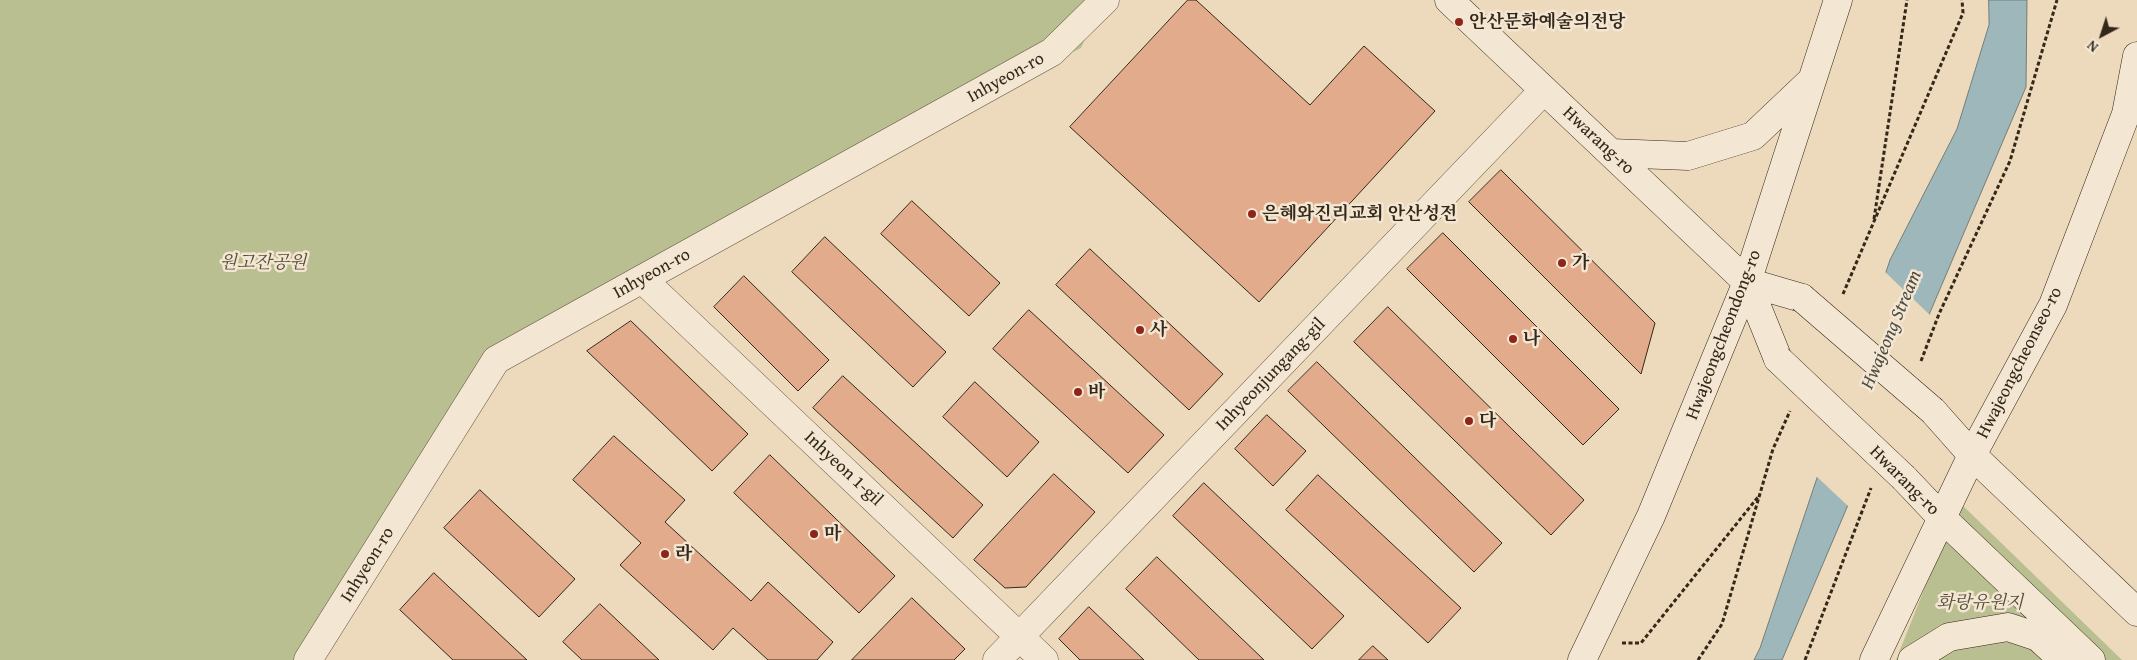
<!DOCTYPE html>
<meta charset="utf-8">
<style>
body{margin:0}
#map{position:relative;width:2137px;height:660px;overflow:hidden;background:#edd9bb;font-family:"Gentium Book Plus",serif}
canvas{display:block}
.north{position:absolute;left:2077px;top:10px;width:50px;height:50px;-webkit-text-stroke:4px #f3e6d3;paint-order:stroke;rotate:220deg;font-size:14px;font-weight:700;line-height:20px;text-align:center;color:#342819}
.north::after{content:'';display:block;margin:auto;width:18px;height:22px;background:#342819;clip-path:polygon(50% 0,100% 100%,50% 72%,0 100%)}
</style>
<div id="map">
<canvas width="2137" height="660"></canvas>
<div class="north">N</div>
</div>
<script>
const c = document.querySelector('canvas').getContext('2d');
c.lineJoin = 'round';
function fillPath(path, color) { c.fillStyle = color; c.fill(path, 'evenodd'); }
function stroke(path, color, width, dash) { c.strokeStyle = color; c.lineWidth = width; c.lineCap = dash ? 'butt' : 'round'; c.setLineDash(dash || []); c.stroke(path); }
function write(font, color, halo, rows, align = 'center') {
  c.font = font + ' "Gentium Book Plus","Noto Serif KR",serif'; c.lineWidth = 5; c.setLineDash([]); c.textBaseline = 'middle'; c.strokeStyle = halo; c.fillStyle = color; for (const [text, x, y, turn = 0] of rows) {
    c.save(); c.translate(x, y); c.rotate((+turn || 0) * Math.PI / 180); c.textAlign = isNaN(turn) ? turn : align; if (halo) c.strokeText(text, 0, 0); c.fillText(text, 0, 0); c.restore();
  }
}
fillPath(new Path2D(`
 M0 0H1102L1081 48 1012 81 510 364 320 660H0Z
 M1959 502 2122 660H1896Z`), '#b9bf90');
const water = new Path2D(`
 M1989 0H2027L2026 87 1782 660H1754L1760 648 1890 260 1957 129 1989 25Z`);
fillPath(water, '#9db7ba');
stroke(water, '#737e7a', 1);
fillPath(new Path2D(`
 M1884 271 1931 316 1849 507 1815 475Z`), '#edd9bb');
const building = new Path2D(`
 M1188 0H1196L1310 105 1364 46 1435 111 1259 302 1070 127Z
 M1501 170 1655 323 1641 374 1469 202Z
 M912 201 1000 283 969 316 881 234Z
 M1443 233 1619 409 1583 445 1407 269Z
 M825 237 946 352 913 387 792 272Z
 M1090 249 1223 374 1189 410 1056 285Z
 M744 276 829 360 798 391 714 307Z
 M1388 307 1584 500 1551 535 1354 342Z
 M1029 310 1164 435 1128 473 993 349Z
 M631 321 748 434 712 471 587 351Z
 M1317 362 1502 543 1474 572 1288 391Z
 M843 376 983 505 953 538 813 408Z
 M975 382 1039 442 1007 477 943 417Z
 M1267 415 1306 451 1273 486 1235 449Z
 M614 436 685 500 665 522 751 601 768 582 833 642 817 660H768L733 628 713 650 620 565 641 543 573 480Z
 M770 455 895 576 859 613 734 493Z
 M1054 474 1095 512 1026 587 1005 588 974 560Z
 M1318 475 1461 608 1428 643 1286 510Z
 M1204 483 1344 616 1312 649 1173 516Z
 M480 490 575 579 539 617 444 528Z
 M1157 557 1264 660H1199L1126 589Z
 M434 573 527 660H453L400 610Z
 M912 598 965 649 954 660H852Z
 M600 604 659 660H582L563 642Z
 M1089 607 1144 660H1080L1059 639Z
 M1373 646 1388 660H1359Z`);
fillPath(building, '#e2ab8b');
stroke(building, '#342819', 1);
const street = new Path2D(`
 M642 279 1044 660
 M308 660 496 360 1052 52 1105 0
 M997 660 1544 90`);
const secondary = new Path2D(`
 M1449 0 1747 282 1778 359
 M1611 153 1688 156 1753 136 1810 82
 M1747 282 1802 298
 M1933 411 1972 455 2137 612
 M1904 478 1942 518 2091 660
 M1582 660 1651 516 1747 282 1838 0
 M1874 660 1972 455 2053 305 2126 114 2137 56
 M1912 660 1949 637 2008 627 2038 637 2063 660`);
stroke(street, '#625442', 29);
stroke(secondary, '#342819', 29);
stroke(new Path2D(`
 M1874 219 1907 0
 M1843 294 1963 13 1962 0
 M1921 361 1939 314 2010 161 2057 0
 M1622 643H1641L1758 497
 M1698 660 1722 624 1773 449 1790 411
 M1805 660 1871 488`), '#342819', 3, [4, 2.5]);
stroke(street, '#f3e6d3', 28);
stroke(secondary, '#f3e6d3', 28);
const secondaryBridge = new Path2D(`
 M1802 298 1933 411
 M1778 359 1904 478`);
stroke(secondaryBridge, '#342819', 29, []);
stroke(secondaryBridge, '#f3e6d3', 28);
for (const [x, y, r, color] of [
 [1459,22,5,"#8f2418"],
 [1252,214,5,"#8f2418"],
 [1562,263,5,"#8f2418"],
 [1140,330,5,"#8f2418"],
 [1513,339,5,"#8f2418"],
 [1078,392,5,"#8f2418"],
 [1469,421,5,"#8f2418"],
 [814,534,5,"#8f2418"],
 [665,554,5,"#8f2418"]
]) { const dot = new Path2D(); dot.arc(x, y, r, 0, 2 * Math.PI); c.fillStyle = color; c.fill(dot); stroke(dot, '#f3e6d3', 2); }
write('bold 18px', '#342819', '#f3e6d3', [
 ["안산문화예술의전당",1469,22],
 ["은혜와진리교회 안산성전",1262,214],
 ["가",1572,263],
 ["사",1150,330],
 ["나",1523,339],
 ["바",1088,392],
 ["다",1479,421],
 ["마",824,534],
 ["라",675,554]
], 'left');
write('18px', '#342819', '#f3e6d3', [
 ["Inhyeon-ro",1006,78,-29],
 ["Hwarang-ro",1598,141,43],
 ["Inhyeon-ro",652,274,-29],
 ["Hwajeongcheondong-ro",1724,335,-69],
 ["Hwajeongcheonseo-ro",2020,363,-63],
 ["Inhyeonjungang-gil",1271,375,-46],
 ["Inhyeon 1-gil",843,469,43],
 ["Hwarang-ro",1904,481,45],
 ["Inhyeon-ro",368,565,-58]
]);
write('italic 18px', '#554e37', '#f3e6d3', [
 ["원고잔공원",263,263],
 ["화랑유원지",1980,603]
]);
write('italic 19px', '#4e4c41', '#f3e6d3', [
 ["Hwajeong Stream",1892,330,-67]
]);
</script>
